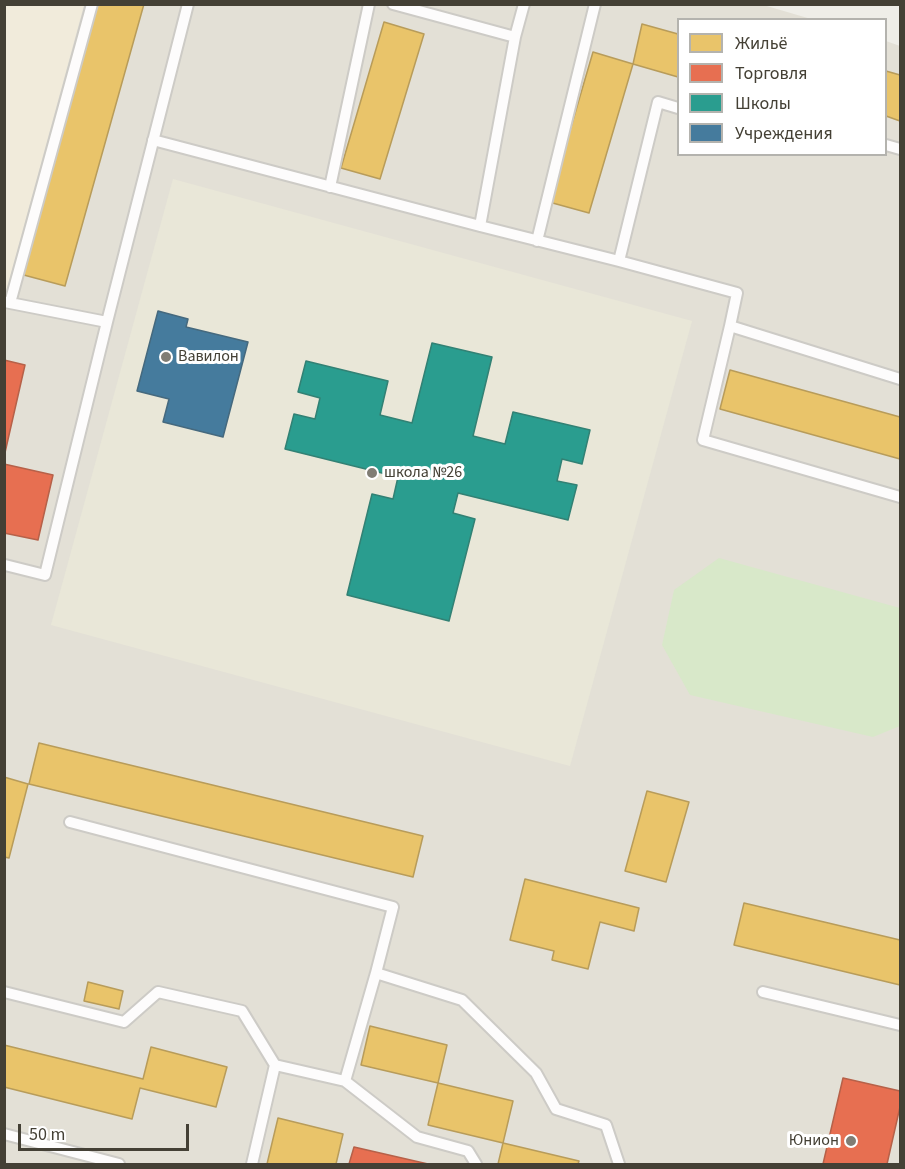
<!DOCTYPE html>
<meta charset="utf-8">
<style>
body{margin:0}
#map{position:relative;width:905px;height:1169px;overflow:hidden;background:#efeee8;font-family:"Source Sans 3",sans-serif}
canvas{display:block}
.frame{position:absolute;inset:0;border:6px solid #444035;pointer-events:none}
.legend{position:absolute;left:677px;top:18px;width:210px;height:138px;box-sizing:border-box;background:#fff;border:2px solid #b4b3ae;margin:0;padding:8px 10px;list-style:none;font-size:18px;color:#444035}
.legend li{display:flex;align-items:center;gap:12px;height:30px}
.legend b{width:30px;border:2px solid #b4b3ae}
.scale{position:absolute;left:18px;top:1124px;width:171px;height:27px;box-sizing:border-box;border:3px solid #444035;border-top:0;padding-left:8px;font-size:18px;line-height:21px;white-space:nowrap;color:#444035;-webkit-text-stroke:4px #fff;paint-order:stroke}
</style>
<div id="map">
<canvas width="905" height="1169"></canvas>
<div class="frame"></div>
<ul class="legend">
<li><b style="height:16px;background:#e9c46a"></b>Жильё</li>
<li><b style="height:16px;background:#e76f51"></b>Торговля</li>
<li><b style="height:16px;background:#2a9d8f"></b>Школы</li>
<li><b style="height:16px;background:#457b9d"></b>Учреждения</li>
</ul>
<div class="scale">50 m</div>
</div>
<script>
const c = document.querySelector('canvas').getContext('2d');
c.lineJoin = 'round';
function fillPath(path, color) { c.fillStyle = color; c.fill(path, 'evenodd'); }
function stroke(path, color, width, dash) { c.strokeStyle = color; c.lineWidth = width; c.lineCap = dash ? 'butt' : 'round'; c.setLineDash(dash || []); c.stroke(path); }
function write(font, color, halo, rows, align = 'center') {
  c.font = font + ' "Source Sans 3",sans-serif'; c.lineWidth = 6; c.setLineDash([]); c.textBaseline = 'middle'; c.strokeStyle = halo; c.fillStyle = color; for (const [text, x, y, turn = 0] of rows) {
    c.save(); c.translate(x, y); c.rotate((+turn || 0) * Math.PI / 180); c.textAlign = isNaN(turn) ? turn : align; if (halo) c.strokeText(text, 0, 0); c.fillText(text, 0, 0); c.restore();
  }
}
fillPath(new Path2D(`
 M760 4 811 19 678 20V154H886V41L900 46V1164H5V5Z`), '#e3e0d6');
fillPath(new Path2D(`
 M4 5H84L6 292H4Z`), '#f1ebdb');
fillPath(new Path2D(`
 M173 179 692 321 570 766 51 625Z`), '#e9e7d8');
fillPath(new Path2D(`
 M719 558 900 608V726L873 737 690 695 662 645 674 590Z`), '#d8e8c9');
const homes = new Path2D(`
 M95 4H144L65 286 20 274Z
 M384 22 424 34 380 179 341 168Z
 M642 24 678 34V77L633 64Z
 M593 52 633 64 589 213 549 202Z
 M886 71 900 75V121L886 116Z
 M730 370 900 417V459L720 409Z
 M39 743 423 836 413 877 29 784Z
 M4 777 28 784 9 858 4 857Z
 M647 791 689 802 666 882 625 871Z
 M525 879 639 908 634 931 600 922 588 969 552 960 554 951 510 940Z
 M744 903 900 940V985L734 945Z
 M88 982 123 991 119 1009 84 1001Z
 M370 1026 447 1045 438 1083 361 1065Z
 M4 1045 143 1079 151 1047 227 1067 216 1107 140 1088 132 1119 4 1087Z
 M438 1083 513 1101 503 1143 428 1125Z
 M278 1118 343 1134 336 1164H267Z
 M503 1143 579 1161 578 1164H498Z`);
fillPath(homes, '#e9c46a');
stroke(homes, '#b89c5a', 1.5);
const shops = new Path2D(`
 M4 360 25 365 4 457Z
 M4 464 53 475 38 540 4 533Z
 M843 1078 900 1091V1107L887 1164H823Z
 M354 1147 428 1164H349Z`);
fillPath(shops, '#e76f51');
stroke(shops, '#b66149', 1.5);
const schools = new Path2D(`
 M432 343 492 357 473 436 505 444 513 412 590 430 582 464 562 459 557 481 577 485 568 520 458 493 453 513 475 519 449 621 347 595 372 494 393 499 398 477 285 449 294 414 315 419 320 398 298 392 306 361 388 381 380 415 412 423Z`);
fillPath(schools, '#2a9d8f');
stroke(schools, '#328174', 1.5);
const public = new Path2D(`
 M158 311 188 319 186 327 248 342 223 437 163 422 169 399 137 391Z`);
fillPath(public, '#457b9d');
stroke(public, '#45697e', 1.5);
const service = new Path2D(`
 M393 4 515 37 524 4
 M153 140 480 226 515 37
 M886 145 900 149
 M330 187 369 4
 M480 226 619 261 658 102 678 108
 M537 241 595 4
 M619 261 737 293 730 326
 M5 302 10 303 92 4
 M107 322 188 4
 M900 379 730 326 703 440 900 497
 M5 565 45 575 107 322 10 303
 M70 822 393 907 376 973
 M4 992 124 1022 158 992 242 1011 275 1065
 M763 992 900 1025
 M345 1081 417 1137 468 1151 476 1164
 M4 1134 119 1164
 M252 1164 275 1065 345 1081 376 973 462 1000 536 1073 556 1109 606 1125 619 1164`);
stroke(service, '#cdcbc6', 14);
stroke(service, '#fdfcfc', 10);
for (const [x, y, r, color] of [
 [166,357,6,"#807d74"],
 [372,473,6,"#807d74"],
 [851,1141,6,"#807d74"]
]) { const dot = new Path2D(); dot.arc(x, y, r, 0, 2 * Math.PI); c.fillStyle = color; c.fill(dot); stroke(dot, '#fff', 2); }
write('16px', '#444035', '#fff', [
 ["Вавилон",178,357],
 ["школа №26",384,473],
 ["Юнион",839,1141,"right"]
], 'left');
</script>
